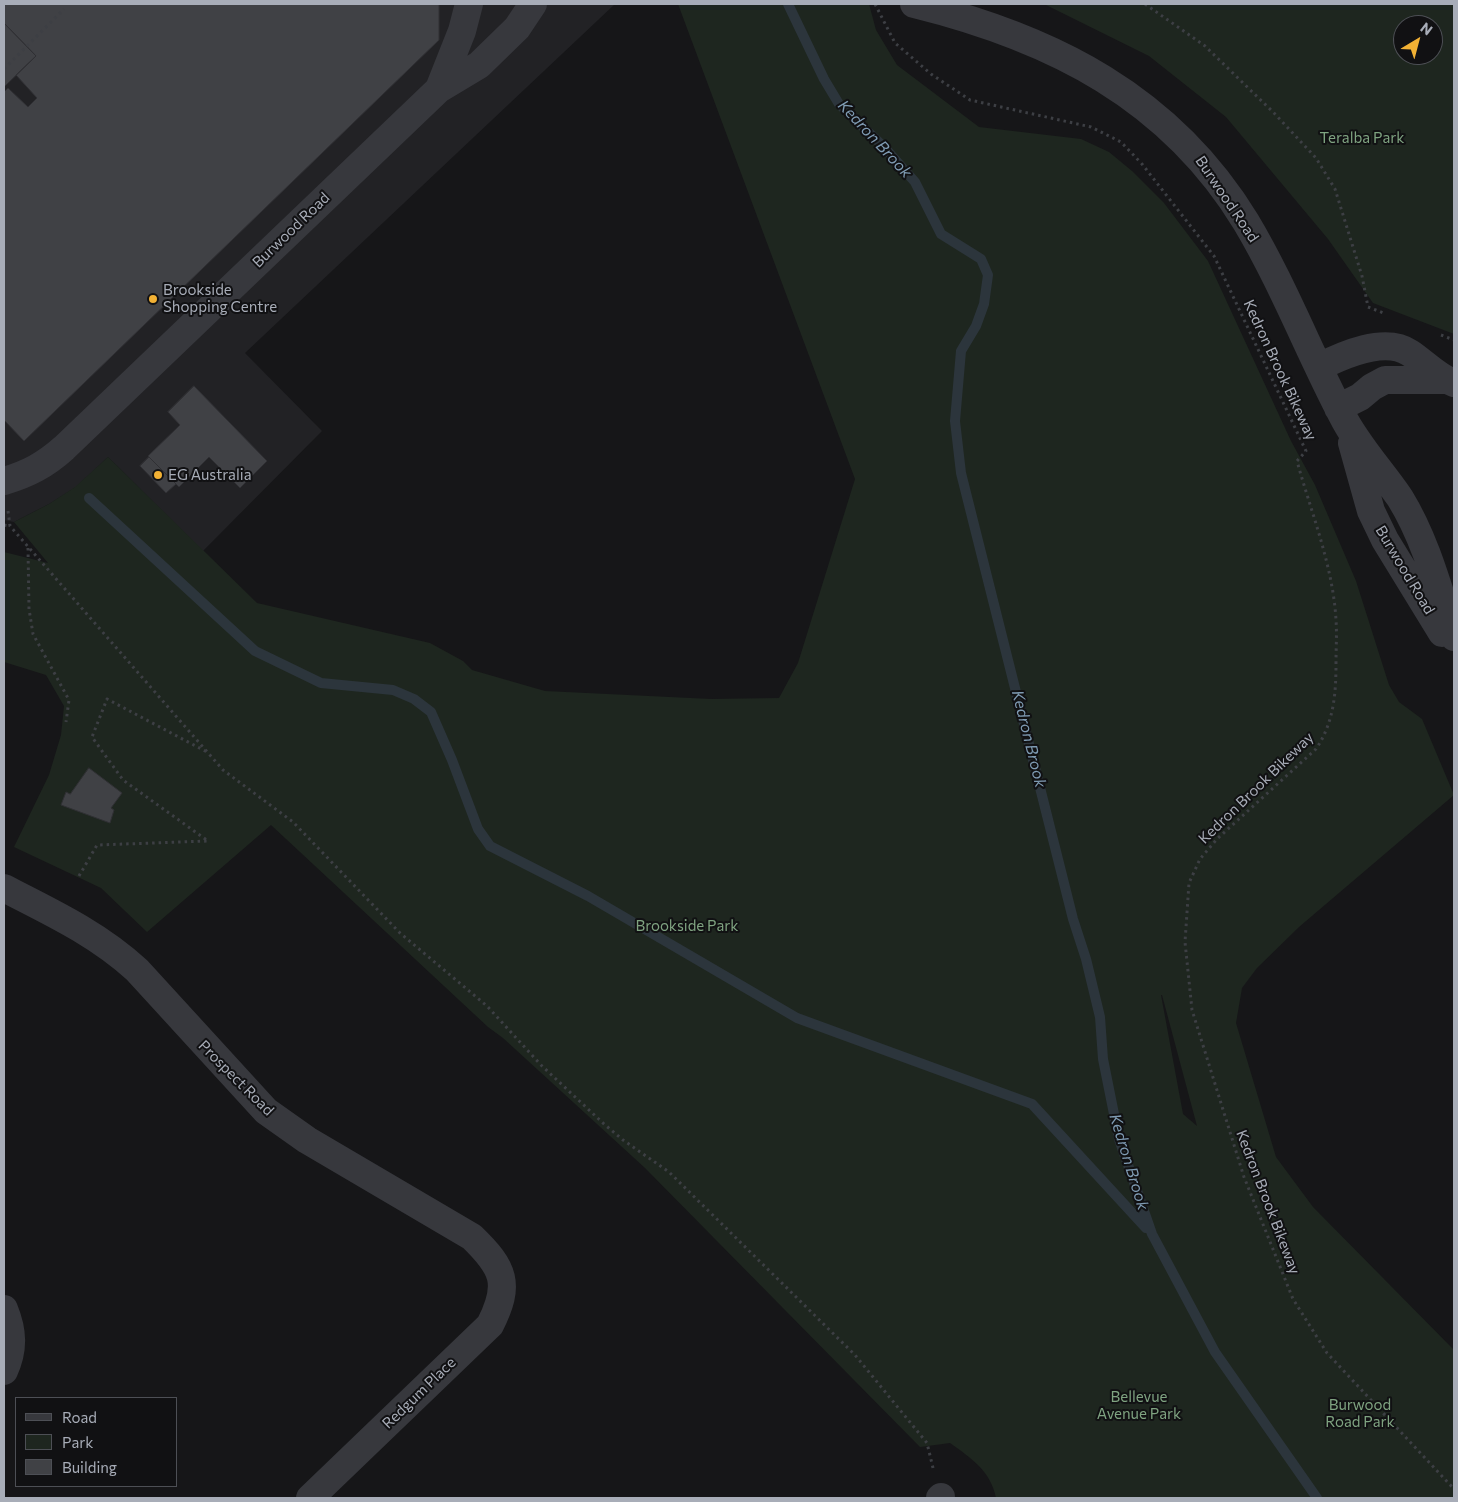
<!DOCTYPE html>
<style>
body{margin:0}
#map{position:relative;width:1458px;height:1502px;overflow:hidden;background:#161618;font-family:Commissioner,sans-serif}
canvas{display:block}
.frame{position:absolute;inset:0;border:5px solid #a8adb8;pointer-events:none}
.legend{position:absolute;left:15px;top:1397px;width:162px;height:90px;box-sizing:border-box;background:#111113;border:1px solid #4d4f55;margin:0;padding:6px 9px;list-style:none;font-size:15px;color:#a8adb8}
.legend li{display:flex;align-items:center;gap:10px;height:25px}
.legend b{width:25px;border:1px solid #4d4f55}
.north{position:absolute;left:1393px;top:15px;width:50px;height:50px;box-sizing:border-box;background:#111113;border:1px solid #4d4f55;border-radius:50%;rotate:37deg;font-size:14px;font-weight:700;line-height:20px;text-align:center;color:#a8adb8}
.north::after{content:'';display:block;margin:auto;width:18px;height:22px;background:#f2b134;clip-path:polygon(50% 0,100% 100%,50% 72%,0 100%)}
</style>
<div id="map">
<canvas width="1458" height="1502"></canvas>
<div class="frame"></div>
<ul class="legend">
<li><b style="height:6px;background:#37383d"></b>Road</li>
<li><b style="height:14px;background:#1e261f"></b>Park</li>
<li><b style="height:14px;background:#404145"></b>Building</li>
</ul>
<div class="north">N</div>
</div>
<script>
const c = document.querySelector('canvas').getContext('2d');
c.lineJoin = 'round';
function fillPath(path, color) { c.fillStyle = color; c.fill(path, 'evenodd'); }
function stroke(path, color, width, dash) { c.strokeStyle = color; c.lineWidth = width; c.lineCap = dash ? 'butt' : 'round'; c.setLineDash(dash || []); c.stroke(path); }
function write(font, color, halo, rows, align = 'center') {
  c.font = font + ' Commissioner,sans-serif'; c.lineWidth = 4; c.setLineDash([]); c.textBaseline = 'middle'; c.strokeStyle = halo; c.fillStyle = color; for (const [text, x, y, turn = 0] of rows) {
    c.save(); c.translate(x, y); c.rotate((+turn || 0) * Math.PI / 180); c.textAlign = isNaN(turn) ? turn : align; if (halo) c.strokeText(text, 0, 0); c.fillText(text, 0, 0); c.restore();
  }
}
fillPath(new Path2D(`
 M4 4H615L245 353 322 431 203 551 108 457 76 487 49 504 14 522 4 520Z`), '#222225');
fillPath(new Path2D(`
 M678 4H869L876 30 897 65 979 127 1081 139 1109 152 1132 171 1164 203 1208 261 1291 441 1315 485 1356 581 1389 685 1399 702 1422 719 1454 795 1299 927 1257 968 1242 988 1236 1023 1276 1157 1313 1207 1454 1350V1498H996C991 1471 971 1458 950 1443L920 1447 645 1168 503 1038 488 1027 271 825 147 932 101 888 14 847 49 775 61 735 64 706 46 675 4 662V552L48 563 14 522 49 504 75 487 108 457 257 603 430 643 463 661 472 670 545 691 711 699 779 698 798 663 855 479ZM1161 995H1162L1197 1126 1183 1114Z
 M1044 4H1454V334L1373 303 1328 239 1226 117 1149 56ZM1403 25H1433V55H1403Z`), '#1e261f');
stroke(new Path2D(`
 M788 4 824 79 839 104 884 147 915 182 941 234 981 259 988 275 984 304 976 326 961 351 955 421 961 473 1073 919 1086 959 1100 1017 1103 1059 1119 1139 1152 1234 1215 1352 1317 1498
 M89 498 255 651 321 683 393 690 414 699 431 712 452 760 478 829 490 846 588 896 797 1018 1032 1104 1146 1228`), '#2c353c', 10);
const building = new Path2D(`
 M4 4H439V40L24 441 4 420V92L8 88 28 107 37 98 16 75 36 56 4 23Z
 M4 23 36 56 4 87Z
 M194 386 267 461 240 488 209 457 179 487 148 456 180 425 168 412Z
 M149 457 176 484 166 493 140 466Z
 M89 768 122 793 111 808 114 810 110 823 61 805 66 792 70 794Z`);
fillPath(building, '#404145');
stroke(building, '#303034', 1);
stroke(new Path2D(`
 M875 4 895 43 931 74 970 100 1091 127 1121 142 1142 164 1214 256 1306 451 1297 461C1311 512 1333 566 1336 620 1337 634 1336 648 1336 662 1336 694 1334 722 1316 749L1217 839 1200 859 1189 883 1185 942 1192 1010 1244 1177 1293 1299 1327 1353 1454 1489
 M1145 4 1205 46 1274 113 1316 158 1335 189 1362 276 1368 307 1386 314
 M4 69 64 9
 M1441 335 1454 340
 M8 511 10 526 223 770 293 822 400 933 487 1006 541 1065 604 1124 623 1140 669 1172 855 1355 927 1443 933 1468
 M4 525 10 526
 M28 548 29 609 33 634 69 700 66 722
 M79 876 97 845 208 841 123 780 92 737 107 699 207 752`), '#3d3f44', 3, [2.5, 4]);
stroke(new Path2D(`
 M914 4C1052 38 1170 97 1246 222 1283 284 1309 352 1342 415 1357 445 1381 470 1400 498 1426 540 1439 591 1454 637
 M439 89 462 31 469 4
 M1319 367C1343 355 1385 336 1410 353 1425 363 1437 377 1454 383
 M1338 408 1360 397 1372 387 1385 380H1445
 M1352 443 1371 511 1385 540 1442 633
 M4 481C28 474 45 465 64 448L439 89 479 65 517 28 533 4
 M4 888C51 912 98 934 137 970L266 1111 307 1140 472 1237C504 1268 511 1284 490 1325L310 1498
 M4 1309C13 1331 14 1349 4 1371
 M940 1498 941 1497`), '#37383d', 28);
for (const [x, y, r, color] of [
 [153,299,5,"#f2b134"],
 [158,475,5,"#f2b134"]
]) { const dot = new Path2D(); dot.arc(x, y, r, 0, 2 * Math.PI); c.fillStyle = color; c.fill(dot); stroke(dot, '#111113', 2); }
write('15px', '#7fa381', '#111113', [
 ["Teralba Park",1362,138],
 ["Brookside Park",687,926],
 ["Bellevue",1139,1397],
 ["Avenue Park",1139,1414],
 ["Burwood",1360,1405],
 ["Road Park",1360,1422]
]);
write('15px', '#a8adb8', '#111113', [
 ["Burwood Road",1227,199,56],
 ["Burwood Road",291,230,-44],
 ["Kedron Brook Bikeway",1280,370,65],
 ["Burwood Road",1405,570,59],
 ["Kedron Brook Bikeway",1256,788,-44],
 ["Prospect Road",236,1078,45],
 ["Kedron Brook Bikeway",1268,1202,69],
 ["Redgum Place",419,1393,-44]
]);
write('15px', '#a8adb8', '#111113', [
 ["Brookside",163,290],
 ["Shopping Centre",163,307],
 ["EG Australia",168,475]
], 'left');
write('italic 16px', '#7f9bb3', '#111113', [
 ["Kedron Brook",875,139,47],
 ["Kedron Brook",1029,739,76],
 ["Kedron Brook",1129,1162,73]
]);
</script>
